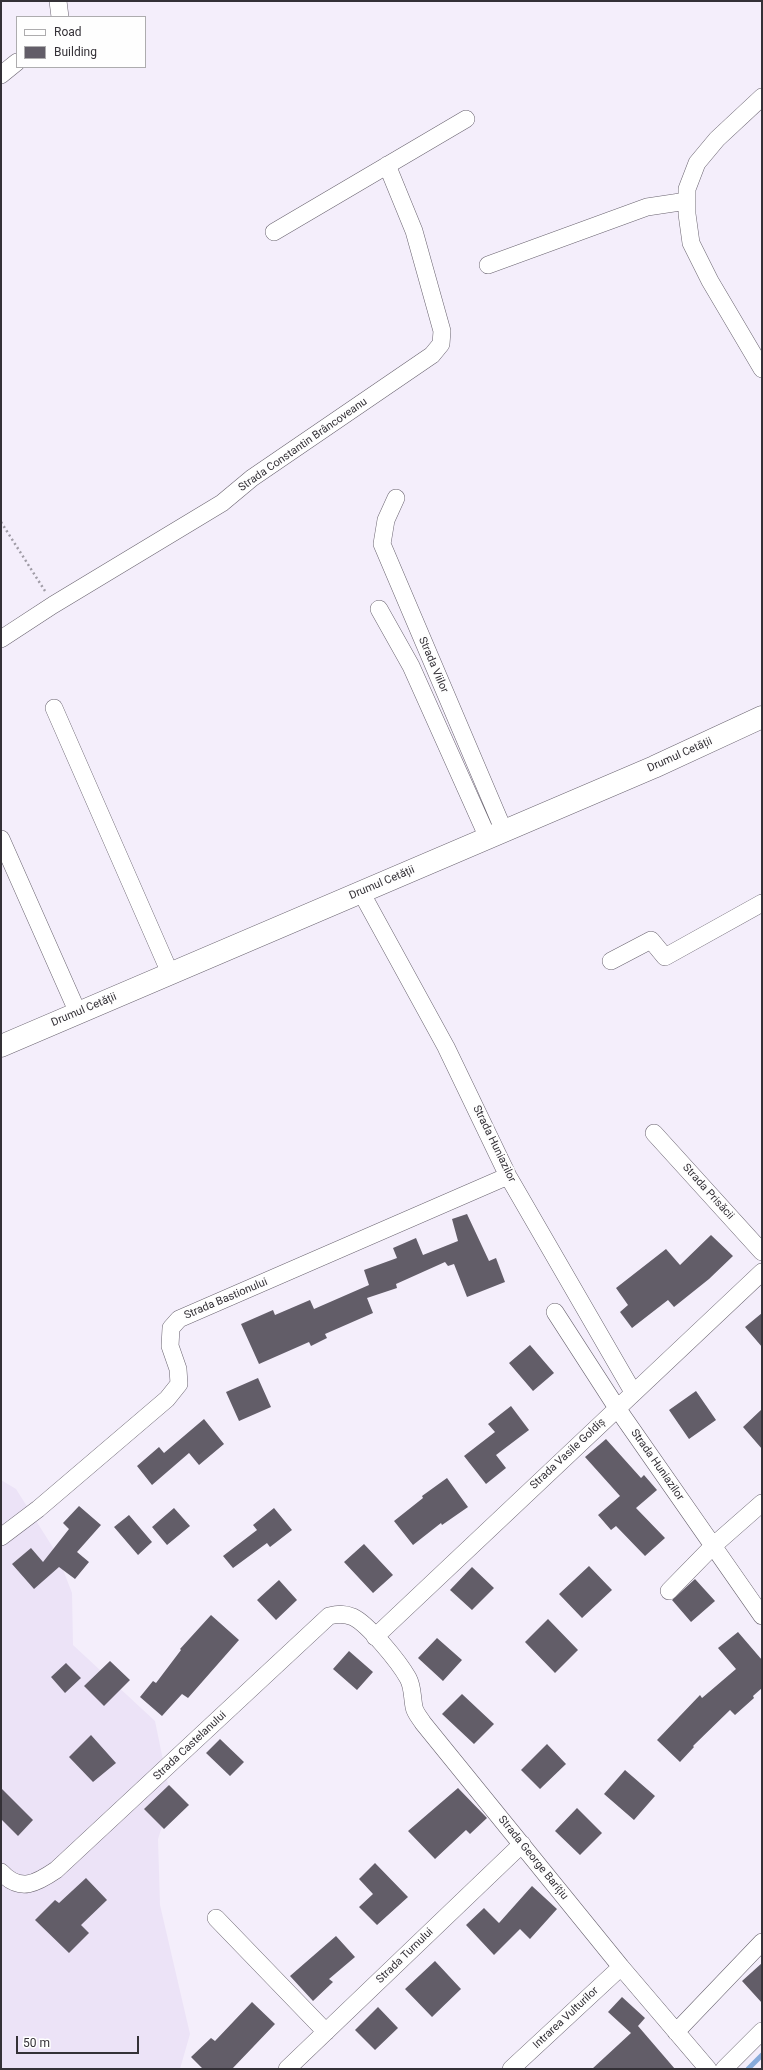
<!DOCTYPE html>
<meta charset="utf-8">
<style>
body{margin:0}
#map{position:relative;width:763px;height:2070px;overflow:hidden;background:#f4eefb;font-family:Roboto,sans-serif}
canvas{display:block}
.frame{position:absolute;inset:0;border:2px solid #343137;pointer-events:none}
.legend{position:absolute;left:16px;top:16px;width:130px;height:52px;box-sizing:border-box;background:#fefefe;border:1px solid #adacae;margin:0;padding:5px 7px;list-style:none;font-size:12px;color:#343137}
.legend li{display:flex;align-items:center;gap:8px;height:20px}
.legend b{width:20px;border:1px solid #adacae}
.scale{position:absolute;left:16px;top:2036px;width:123px;height:18px;box-sizing:border-box;border:2px solid #343137;border-top:0;padding-left:5px;font-size:12px;line-height:14px;white-space:nowrap;color:#343137;-webkit-text-stroke:3px #fefefe;paint-order:stroke}
</style>
<div id="map">
<canvas width="763" height="2070"></canvas>
<div class="frame"></div>
<ul class="legend">
<li><b style="height:5px;background:#fff"></b>Road</li>
<li><b style="height:11px;background:#625d68"></b>Building</li>
</ul>
<div class="scale">50 m</div>
</div>
<script>
const c = document.querySelector('canvas').getContext('2d');
c.lineJoin = 'round';
function fillPath(path, color) { c.fillStyle = color; c.fill(path, 'evenodd'); }
function stroke(path, color, width, dash) { c.strokeStyle = color; c.lineWidth = width; c.lineCap = dash ? 'butt' : 'round'; c.setLineDash(dash || []); c.stroke(path); }
function write(font, color, halo, rows, align = 'center') {
  c.font = font + ' Roboto,sans-serif'; c.lineWidth = 4; c.setLineDash([]); c.textBaseline = 'middle'; c.strokeStyle = halo; c.fillStyle = color; for (const [text, x, y, turn = 0] of rows) {
    c.save(); c.translate(x, y); c.rotate((+turn || 0) * Math.PI / 180); c.textAlign = isNaN(turn) ? turn : align; if (halo) c.strokeText(text, 0, 0); c.fillText(text, 0, 0); c.restore();
  }
}
fillPath(new Path2D(`
 M1 1480 16 1489 57 1554 72 1593 73 1645 155 1721 171 1799 158 1839 160 1905 190 2034 180 2069H1Z`), '#ece3f7');
stroke(new Path2D(`
 M748 2069 762 2055`), '#87aada', 5);
fillPath(new Path2D(`
 M467 1214 489 1261 496 1258 505 1282 467 1297 454 1264 448 1266 445 1262 396 1284 397 1288 367 1298 373 1313 325 1334 327 1338 311 1346 309 1342 259 1364 241 1324 273 1310 275 1315 310 1300 314 1309 369 1285 364 1270 397 1258 393 1248 416 1238 423 1255 458 1241 452 1219Z
 M711 1235 733 1256 709 1279 674 1307 668 1300 632 1328 620 1312 628 1305 616 1288 666 1249 680 1265Z
 M762 1313V1347L745 1327Z
 M530 1345 554 1373 533 1391 509 1363Z
 M258 1378 271 1407 239 1421 226 1392Z
 M696 1391 716 1420 689 1439 669 1410Z
 M511 1406 529 1430 496 1455 506 1468 486 1484 464 1456 495 1432 488 1424Z
 M762 1409V1449L743 1427Z
 M204 1419 224 1444 199 1465 189 1453 152 1485 137 1466 159 1447 164 1453Z
 M606 1439 641 1478 644 1475 657 1490 636 1508 665 1538 645 1556 616 1526 611 1530 598 1515 620 1496 585 1457Z
 M447 1478 468 1507 442 1525 441 1523 413 1545 394 1521 423 1498 422 1496Z
 M79 1506 101 1525 77 1552 89 1562 75 1579 59 1567 34 1589 12 1564 31 1548 43 1562 69 1529 63 1523Z
 M174 1508 190 1526 167 1545 152 1527Z
 M274 1508 292 1530 270 1547 267 1543 233 1568 223 1556 257 1530 253 1525Z
 M129 1515 152 1542 138 1555 114 1527Z
 M364 1544 393 1575 373 1593 344 1562Z
 M589 1566 612 1590 582 1618 559 1594Z
 M472 1567 494 1588 472 1610 450 1590Z
 M695 1579 715 1601 691 1622 672 1600Z
 M279 1580 297 1600 276 1620 257 1600Z
 M211 1615 239 1640 188 1698 182 1694 162 1716 140 1697 153 1681 156 1683 181 1650 180 1649Z
 M548 1619 578 1650 555 1673 525 1642Z
 M738 1632 762 1660V1688L753 1696 754 1698 735 1715 730 1710 693 1746 694 1747 680 1762 657 1740 700 1695 702 1698 736 1669 718 1648Z
 M437 1638 462 1660 443 1681 418 1658Z
 M349 1651 373 1672 357 1690 333 1669Z
 M110 1661 130 1680 104 1706 84 1686Z
 M66 1663 81 1678 65 1693 51 1677Z
 M462 1694 494 1724 474 1744 442 1714Z
 M91 1735 116 1763 93 1782 69 1757Z
 M220 1739 244 1762 230 1776 206 1753Z
 M547 1744 566 1764 540 1789 521 1770Z
 M625 1770 655 1796 634 1820 604 1794Z
 M169 1785 189 1805 164 1829 144 1809Z
 M1 1788 33 1820 18 1836 1 1819Z
 M458 1788 487 1818 470 1834 466 1830 435 1859 408 1831Z
 M577 1808 602 1833 580 1855 555 1831Z
 M375 1863 408 1897 377 1925 359 1907 373 1894 359 1879Z
 M86 1878 107 1900 81 1925 89 1933 69 1953 35 1920 55 1900 59 1903Z
 M532 1886 557 1909 530 1939 520 1929 494 1955 466 1925 484 1908 499 1923Z
 M336 1936 355 1957 329 1979 333 1982 313 2001 290 1976Z
 M435 1961 461 1989 432 2017 405 1989Z
 M762 1963V2003L742 1981Z
 M622 1997 645 2018 638 2026 675 2069H592L631 2033 608 2012Z
 M252 2002 275 2024 232 2069H203L191 2057 211 2038 215 2041Z
 M378 2007 398 2028 375 2050 355 2030Z`), '#625d68');
const street = new Path2D(`
 M58 1 60 17
 M1 75 17 62
 M762 97 717 139 697 163 687 189V214L691 243 710 281 762 369
 M274 232 466 119
 M488 265 647 207 687 201
 M396 498 386 520 382 544 504 831
 M379 609 411 666 488 838
 M1 639 53 605 222 503 252 478 432 355 441 344 442 331 414 231 387 165
 M54 708 170 973
 M1 839 78 1013
 M361 892 446 1047 508 1176 633 1392
 M611 961 651 940 665 957 762 903
 M654 1133 762 1252
 M555 1312 617 1408 762 1616
 M1 1537 38 1509 167 1399 179 1384 178 1369 170 1346 171 1328 179 1319 508 1176
 M669 1591 713 1546 762 1503
 M375 1637 762 1272
 M1 1872C20 1893 37 1883 56 1870L329 1616C337 1614 344 1613 353 1617 368 1624 399 1662 408 1678 413 1687 412 1697 414 1707 415 1713 420 1718 423 1723L621 1967 708 2069
 M216 1918 326 2032
 M676 2032 762 1942
 M287 2069 522 1844
 M511 2069 621 1967
 M724 2069 762 2031`);
const highway = new Path2D(`
 M1 1046 654 767 762 717`);
stroke(street, '#69636f', 18);
stroke(highway, '#69636f', 23);
stroke(new Path2D(`
 M1 522 45 591`), '#a09ca6', 2.5, [2, 3]);
stroke(street, '#fff', 17);
stroke(highway, '#fff', 22);
write('11px', '#343137', '#fefefe', [
 ["Strada Constantin Brâncoveanu",303,445,-35],
 ["Strada Viilor",433,665,67],
 ["Drumul Cetății",680,755,-24],
 ["Drumul Cetății",382,883,-23],
 ["Drumul Cetății",84,1010,-23],
 ["Strada Huniazilor",494,1144,64],
 ["Strada Prisăcii",708,1192,48],
 ["Strada Bastionului",226,1299,-23],
 ["Strada Vasile Goldiș",568,1454,-43],
 ["Strada Huniazilor",657,1465,55],
 ["Strada Castelanului",190,1746,-43],
 ["Strada George Barițiu",533,1858,51],
 ["Strada Turnului",405,1956,-44],
 ["Intrarea Vulturilor",566,2018,-43]
]);
</script>
